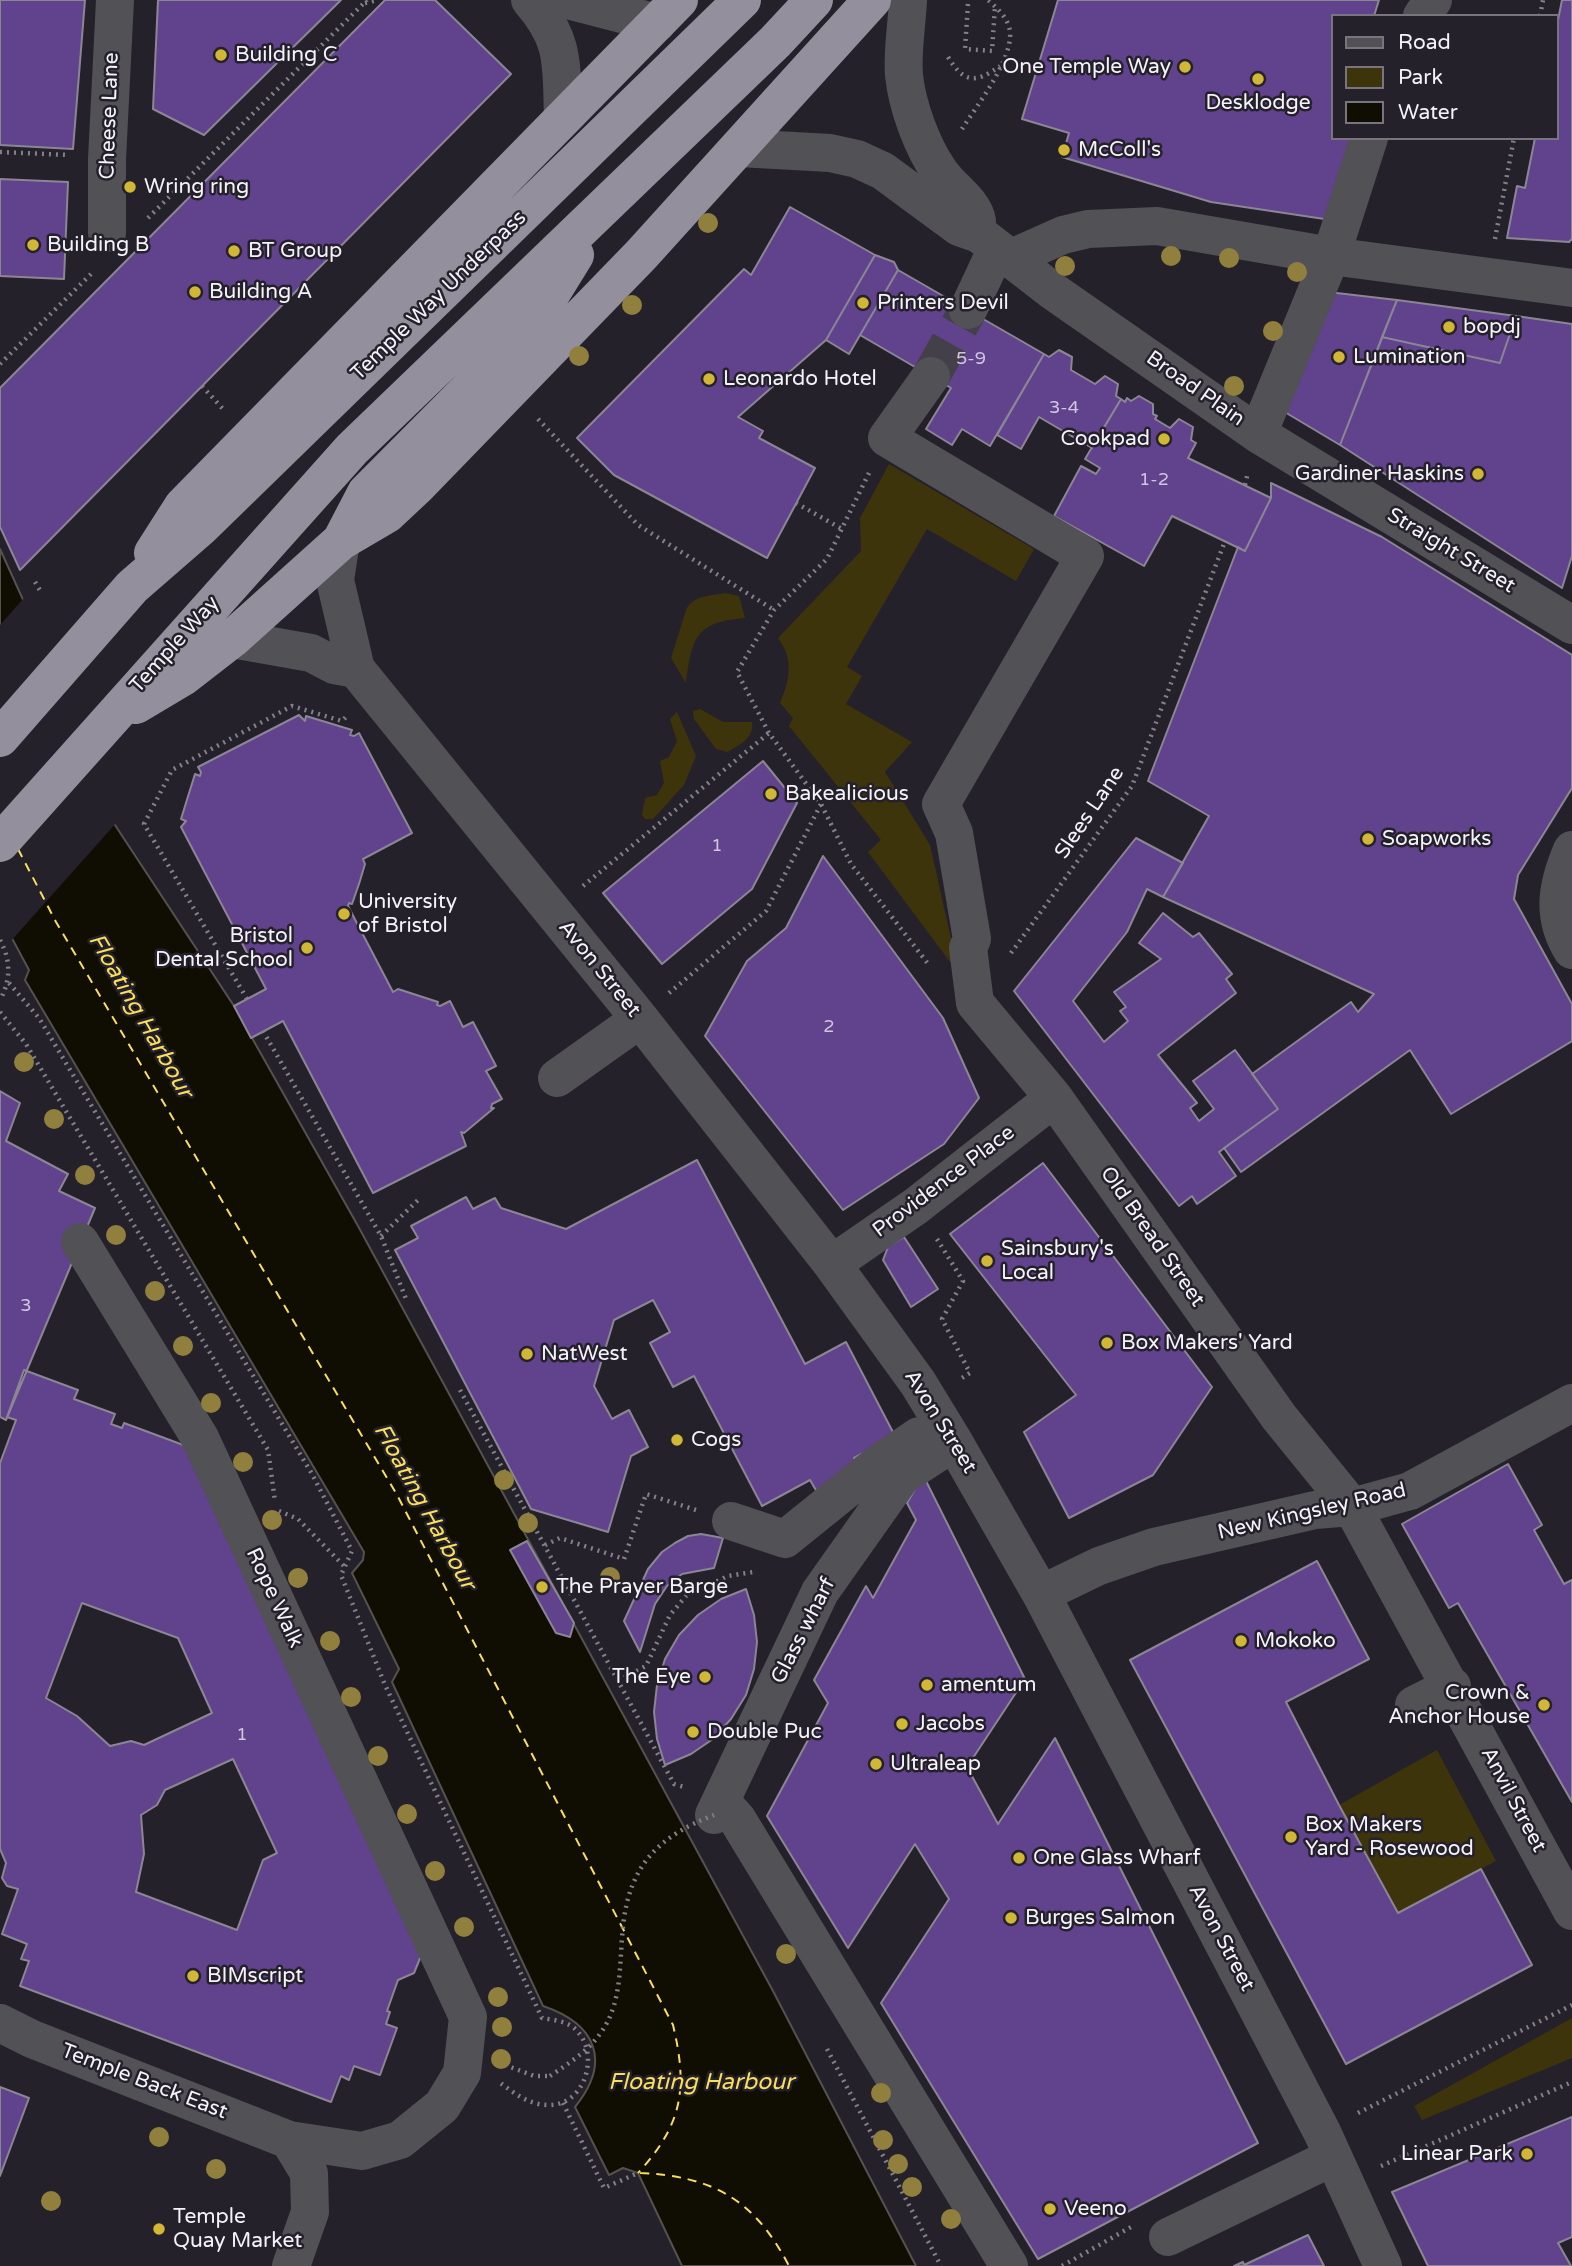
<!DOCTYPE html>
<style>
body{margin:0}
#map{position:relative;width:1572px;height:2266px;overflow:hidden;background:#24212b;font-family:"Varela Round",sans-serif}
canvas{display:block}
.legend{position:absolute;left:1331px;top:14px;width:228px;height:126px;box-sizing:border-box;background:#24212b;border:2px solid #78757e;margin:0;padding:9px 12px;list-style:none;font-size:21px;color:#f5f2fa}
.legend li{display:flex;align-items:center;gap:14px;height:35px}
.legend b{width:35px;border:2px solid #78757e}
</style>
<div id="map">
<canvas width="1572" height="2266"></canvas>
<ul class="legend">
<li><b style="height:9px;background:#525156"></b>Road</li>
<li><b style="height:19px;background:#3d340c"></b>Park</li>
<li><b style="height:19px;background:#100e03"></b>Water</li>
</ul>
</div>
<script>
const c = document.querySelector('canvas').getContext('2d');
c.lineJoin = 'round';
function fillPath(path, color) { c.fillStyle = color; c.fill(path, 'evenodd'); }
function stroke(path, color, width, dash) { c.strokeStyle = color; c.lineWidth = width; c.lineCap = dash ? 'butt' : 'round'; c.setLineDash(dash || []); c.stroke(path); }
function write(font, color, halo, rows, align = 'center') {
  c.font = font + ' "Varela Round",sans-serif'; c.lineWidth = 5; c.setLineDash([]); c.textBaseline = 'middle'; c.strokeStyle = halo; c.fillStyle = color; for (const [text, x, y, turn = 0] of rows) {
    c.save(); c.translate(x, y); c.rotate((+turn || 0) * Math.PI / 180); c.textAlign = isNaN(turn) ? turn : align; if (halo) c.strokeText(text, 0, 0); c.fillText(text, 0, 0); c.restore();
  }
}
fillPath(new Path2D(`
 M889 464 1034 549 1016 581 927 529 847 667 862 676 846 704 912 742 885 772 930 845 959 974 868 852 881 840 789 726 793 718 780 703C790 679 794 660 778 638L861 551 860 518Z
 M725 593 739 596 745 618C695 622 692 638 686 683L671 658 686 610C693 595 711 596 725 593Z
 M700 709 723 722H752C754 739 740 744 728 752L716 749 694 719 693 711Z
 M677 712 696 756 684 785 653 819H645L642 815 645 798 657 795 664 783 660 761 669 757 677 741 670 719Z
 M1437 1750 1496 1861 1398 1913 1339 1805Z
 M1572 2018V2058L1422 2120 1414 2106Z`), '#3d340c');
const water = new Path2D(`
 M0 549 59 679 113 822 234 1006 358 1226 773 1991 916 2266H682L638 2173 623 2168 609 2175 575 2107C612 2061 596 2024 543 2006L392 1682 399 1669 352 1573 363 1560 364 1552 25 980 29 970 0 916Z`);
fillPath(water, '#100e03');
stroke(water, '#55524d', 2);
fillPath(new Path2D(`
 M24 598 62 678 117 822 10 942 0 924V625Z`), '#24212b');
stroke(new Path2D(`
 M18 849 56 922 396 1493 673 2025C688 2088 683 2124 638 2173
 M640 2173C713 2176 755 2200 789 2266`), '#fade5d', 2, [9, 7]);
const building = new Path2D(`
 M0 0H85L73 149 0 145Z
 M158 0H341L204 135 153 109Z
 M385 0H435L511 74 20 570 0 527V388Z
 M1058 0H1379L1374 16H1332V138H1355L1331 220 1211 202 1062 157 1069 133 1022 119Z
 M1562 0H1572V239L1569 242 1507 238 1517 186 1525 188 1535 138H1556V30Z
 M0 179 68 182 64 279 0 276Z
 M790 207 875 255 826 340 738 417 763 431 759 438 815 468 767 558 614 475 577 438 744 269 751 275Z
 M875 255 894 262 898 270 849 354 826 340Z
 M898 270 1044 354 990 446 962 429 952 445 926 429 951 388 860 335Z
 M1328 292 1397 300 1340 445 1283 411Z
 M1397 300 1516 316 1500 363 1382 337Z
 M1516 316 1572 324V556L1562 588 1340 445 1382 337 1500 363Z
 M1059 350 1072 357 1071 370 1095 384 1105 376 1118 384 1116 396 1121 399 1092 448 1039 417 1021 449 997 435 1044 354 1049 357Z
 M1139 396 1153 404V414L1157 416 1155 419 1170 428 1179 419 1193 427 1191 440 1196 443 1188 458 1271 498 1245 551 1172 516 1144 566 1054 516 1081 466 1096 474 1100 468 1085 459 1121 399 1125 402 1127 398 1131 401Z
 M1271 483 1382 537 1572 655V788L1518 875 1514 899 1572 1004V1041L1451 1114 1410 1050 1241 1172 1224 1148 1278 1109 1252 1074 1351 1002 1358 1012 1374 994 1163 897 1209 816 1148 781 1238 547 1245 551 1271 498Z
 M299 715 305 721 306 716 352 730 350 735 354 736 359 733 412 833 363 859 365 864 359 884 352 904 349 903 348 906 393 992 398 989 438 1002 437 1005 440 1006 450 1001 463 1027 473 1022 496 1066 486 1071 502 1099 492 1104 491 1108H494L464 1133 461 1132 466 1146 373 1193 283 1021 251 1038 234 1006 266 989 181 827 186 821 181 819 195 774 200 776 201 772 198 767Z
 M763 761 797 803 752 889 662 964 603 893Z
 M1136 838 1183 863 1163 897 1147 889 1127 932 1073 1001 1104 1042 1128 1021 1120 1011 1126 1007 1114 992 1161 959 1139 943 1163 913 1193 937 1199 933 1232 974 1226 979 1236 993 1158 1055 1197 1103 1190 1108 1199 1121 1214 1109 1193 1081 1235 1050 1278 1109 1219 1152 1236 1176 1197 1204 1192 1196 1179 1206 1014 991Z
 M823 856 943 1018 979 1098 944 1144 843 1210 705 1036 747 961 786 928Z
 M0 1091 20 1103 6 1141 68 1174 59 1191 95 1208 6 1420 0 1417Z
 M697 1160 805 1364 846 1342 895 1436 854 1458 860 1470 817 1492 810 1480 762 1506 694 1376 673 1387 650 1343 670 1332 653 1300 614 1320 594 1386 612 1419 629 1410 648 1447 631 1456 608 1532 531 1509 395 1250 418 1238 411 1226 466 1197 473 1209 495 1198 501 1208 566 1229Z
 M1043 1163 1212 1387 1153 1475 1069 1518 1024 1432 1076 1395 950 1234Z
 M904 1237 938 1289 911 1307 883 1260 888 1247Z
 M24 1370 78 1390 74 1399 115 1414 111 1424 122 1428 124 1423 186 1446 421 1956 414 1973 398 1980 387 2011 390 2012 386 2024 397 2028 380 2075 354 2066 349 2080 341 2076 331 2102 20 1986 29 1961 21 1959 27 1944 2 1934 18 1889 7 1886 2 1878 6 1863 0 1849V1463L16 1420 7 1417ZM82 1603 178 1638 212 1713 144 1745 131 1741 110 1746 77 1716 46 1698ZM233 1759 277 1853 263 1860 237 1930 136 1892 144 1854 141 1815 157 1805 165 1790Z
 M1508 1464 1542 1525 1534 1530 1564 1584 1572 1580V1802L1458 1603 1449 1608 1402 1524Z
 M923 1475 1025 1679 967 1767 998 1824 1055 1738 1258 2143 1038 2259 881 2003 949 1899 915 1844 848 1948 767 1816 828 1703 814 1680 866 1586 873 1598 916 1520 907 1503Z
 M701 1534 723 1538 714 1568 682 1574 667 1586 655 1604 640 1652 624 1621 648 1569 662 1552 675 1543 688 1536Z
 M527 1541 574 1623 570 1637 556 1633 510 1550Z
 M1317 1561 1369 1659 1286 1702 1339 1805 1398 1913 1481 1869 1532 1965 1346 2064 1130 1660Z
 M746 1589 754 1615 757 1642 754 1669 746 1695 731 1719 713 1739 691 1754 665 1765 657 1739 654 1712 657 1685 665 1659 679 1635 698 1615 721 1599Z
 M0 2087 29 2098 0 2176Z
 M1572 2117V2237L1558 2243 1571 2266H1428L1392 2192Z
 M1308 2235 1324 2266H1234L1243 2262 1244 2265Z`);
fillPath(building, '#61428c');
stroke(building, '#8b8694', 2);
stroke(new Path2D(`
 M931 376 968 310`), '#43404a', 38, [38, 19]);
stroke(new Path2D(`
 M365 3 378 0
 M968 4 965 49 992 51 995 7
 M1540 16 1543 0
 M948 57C964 83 975 84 1000 66
 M962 129C977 105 1013 60 1010 31 1008 18 997 8 988 0
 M0 152 69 155
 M148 218 367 0
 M1495 239 1514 138
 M0 364 94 271
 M202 386 223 409
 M538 419 638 525 774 610
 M869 473 827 559 774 610 737 672 769 733 821 804 851 864 929 965
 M1245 485 1248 472
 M796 503 842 529
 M35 582 41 592
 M583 886 769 733
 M0 940C11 960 11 980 0 1000
 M1011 953 1132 786 1225 541
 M9 983 39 1018 312 1474 352 1551 341 1575 385 1685 542 2018C553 2020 569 2021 577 2031 600 2055 585 2106 548 2105 529 2105 514 2093 499 2082
 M669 993 766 911 821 804
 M247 999 144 824 172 770 292 706 342 721 346 717
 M0 1012 26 1044 268 1450 275 1501
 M263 1031 381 1236 406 1299
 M381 1236 418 1200
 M937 1239 963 1281 942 1319 970 1373 962 1378
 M460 1390 674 1784 684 1787
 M279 1511 298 1519 344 1566
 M545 1545 560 1538 624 1559 646 1494 696 1510
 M618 1681 646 1666 670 1615 686 1596 728 1576 753 1572
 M827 2049 941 2266
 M505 2065 534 2076H550
 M563 2103 604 2188 638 2173
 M1358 2113 1572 2005
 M1381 2166 1572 2082
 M1062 2266 1131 2227`), '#838089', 4.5, [2, 5]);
stroke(new Path2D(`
 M530 0C566 41 561 65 563 117
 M568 0 657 23
 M908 0C907 24 902 51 904 75 907 106 922 146 939 171 950 188 974 202 977 221
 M1422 16 1433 0
 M739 148 830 153 857 159 883 171 959 227 979 234 1054 292 1258 434 1572 625
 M107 233V159L115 0
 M1009 259 1063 235 1088 229 1157 226 1331 256 1572 288
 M968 310 997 248
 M931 376 887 438 1085 556 941 804 954 833 972 939 968 948 975 1003 1054 1098 1279 1417 1352 1507 1572 1911
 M1258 434 1331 256 1369 138
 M341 541 335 580 356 669 640 1019 832 1264 918 1383 954 1442 1041 1594 1322 2132 1383 2266
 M232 639 311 653 334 665 356 669
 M1572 850C1557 885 1551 916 1572 950
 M557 1078 640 1019
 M832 1264 916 1206 1054 1098
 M731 1521 785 1539 878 1464 919 1436
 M1041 1594 1099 1566 1154 1547 1315 1510 1352 1507 1410 1491 1572 1403
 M1414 1705 1452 1686
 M721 1801 737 1819 1009 2266
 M714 1815 820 1592 902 1476 954 1442
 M0 2023 32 2039 289 2140 362 2151 400 2140 442 2106 462 2073 468 2017 200 1438 80 1242
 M289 2140 309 2173 310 2212 291 2266
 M1168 2237 1333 2157`), '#525156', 38);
stroke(new Path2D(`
 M341 541 366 493 530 328 575 255
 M153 553 183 506 679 0
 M136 705 183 677 232 639 341 541 387 514 418 485 641 255 872 0
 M0 738 132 587 201 527 742 0
 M0 843 352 449 775 42 814 0`), '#948f9d', 38);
stroke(new Path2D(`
 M550 2076C569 2063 589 2051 602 2031 623 2000 619 1962 623 1927 629 1865 659 1836 714 1815`), '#838089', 4.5, [2, 5]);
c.fillStyle = '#91803d';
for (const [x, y] of [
 [708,223],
 [1171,256],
 [1229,258],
 [1065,266],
 [1297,272],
 [632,305],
 [1273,331],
 [579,356],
 [1234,386],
 [24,1062],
 [54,1119],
 [85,1175],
 [116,1235],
 [155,1291],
 [183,1346],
 [211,1403],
 [243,1462],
 [504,1480],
 [272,1520],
 [528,1523],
 [610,1577],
 [298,1578],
 [330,1641],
 [351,1697],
 [378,1756],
 [407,1814],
 [435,1871],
 [464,1927],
 [786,1954],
 [498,1997],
 [502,2027],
 [501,2059],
 [881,2093],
 [159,2137],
 [883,2140],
 [898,2164],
 [216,2169],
 [912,2187],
 [51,2201],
 [951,2219]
]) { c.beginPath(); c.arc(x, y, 10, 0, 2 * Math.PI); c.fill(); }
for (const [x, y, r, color] of [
 [221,55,7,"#d2b736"],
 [1185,67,7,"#d2b736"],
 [1258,79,7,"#d2b736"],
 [1064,150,7,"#d2b736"],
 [130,187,7,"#d2b736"],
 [33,245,7,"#d2b736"],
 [234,251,7,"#d2b736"],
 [195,292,7,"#d2b736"],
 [863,303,7,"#d2b736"],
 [1449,327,7,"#d2b736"],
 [1339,357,7,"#d2b736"],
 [709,379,7,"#d2b736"],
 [1164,439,7,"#d2b736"],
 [1478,474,7,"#d2b736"],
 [771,794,7,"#d2b736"],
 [1368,839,7,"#d2b736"],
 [344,914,7,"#d2b736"],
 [307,948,7,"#d2b736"],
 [987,1261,7,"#d2b736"],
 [1107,1343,7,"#d2b736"],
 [527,1354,7,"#d2b736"],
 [677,1440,7,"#d2b736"],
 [542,1587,7,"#d2b736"],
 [1241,1641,7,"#d2b736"],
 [705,1677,7,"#d2b736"],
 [927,1685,7,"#d2b736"],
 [1544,1705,7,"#d2b736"],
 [902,1724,7,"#d2b736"],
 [693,1732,7,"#d2b736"],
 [876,1764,7,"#d2b736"],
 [1291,1837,7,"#d2b736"],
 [1019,1858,7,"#d2b736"],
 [1011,1918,7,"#d2b736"],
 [193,1976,7,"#d2b736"],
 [1527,2154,7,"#d2b736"],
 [1050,2209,7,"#d2b736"],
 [159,2229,7,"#d2b736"]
]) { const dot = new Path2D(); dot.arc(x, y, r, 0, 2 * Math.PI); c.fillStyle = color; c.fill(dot); stroke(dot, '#24212b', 2.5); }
write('18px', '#d0c6de', null, [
 ["5-9",971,359],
 ["3-4",1064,408],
 ["1-2",1154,480],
 ["1",717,846],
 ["2",829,1027],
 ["3",26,1306],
 ["1",242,1735]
]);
write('21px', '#f5f2fa', '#24212b', [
 ["Building C",235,55],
 ["One Temple Way",1171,67,"right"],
 ["Desklodge",1258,103,"center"],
 ["McColl's",1078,150],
 ["Wring ring",144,187],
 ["Building B",47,245],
 ["BT Group",248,251],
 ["Building A",209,292],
 ["Printers Devil",877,303],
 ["bopdj",1463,327],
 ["Lumination",1353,357],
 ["Leonardo Hotel",723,379],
 ["Cookpad",1150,439,"right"],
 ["Gardiner Haskins",1464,474,"right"],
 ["Bakealicious",785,794],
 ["Soapworks",1382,839],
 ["University",358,902],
 ["of Bristol",358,926],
 ["Bristol",293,936,"right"],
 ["Dental School",293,960,"right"],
 ["Sainsbury's",1001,1249],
 ["Local",1001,1273],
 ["Box Makers' Yard",1121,1343],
 ["NatWest",541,1354],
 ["Cogs",691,1440],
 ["The Prayer Barge",556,1587],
 ["Mokoko",1255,1641],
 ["The Eye",691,1677,"right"],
 ["amentum",941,1685],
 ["Crown &",1530,1693,"right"],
 ["Anchor House",1530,1717,"right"],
 ["Jacobs",916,1724],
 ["Double Puc",707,1732],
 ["Ultraleap",890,1764],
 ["Box Makers",1305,1825],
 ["Yard - Rosewood",1305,1849],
 ["One Glass Wharf",1033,1858],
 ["Burges Salmon",1025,1918],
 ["BIMscript",207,1976],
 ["Linear Park",1513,2154,"right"],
 ["Veeno",1064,2209],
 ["Temple",173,2217],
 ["Quay Market",173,2241]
], 'left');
write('21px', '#f5f2fa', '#24212b', [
 ["Cheese Lane",110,116,-88],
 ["Temple Way Underpass",439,296,-44],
 ["Broad Plain",1195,389,35],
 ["Straight Street",1451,551,31],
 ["Temple Way",175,645,-48],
 ["Slees Lane",1090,813,-56],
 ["Avon Street",599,969,51],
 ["Providence Place",944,1182,-37],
 ["Old Bread Street",1152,1237,55],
 ["Avon Street",940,1422,58],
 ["New Kingsley Road",1312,1512,-13],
 ["Rope Walk",274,1598,65],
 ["Glass wharf",804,1631,-63],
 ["Anvil Street",1513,1800,62],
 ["Avon Street",1221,1938,62],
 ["Temple Back East",144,2082,21]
]);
write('italic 23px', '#fade5d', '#24212b', [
 ["Floating Harbour",140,1016,60],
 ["Floating Harbour",424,1507,61],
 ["Floating Harbour",701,2083]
]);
</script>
